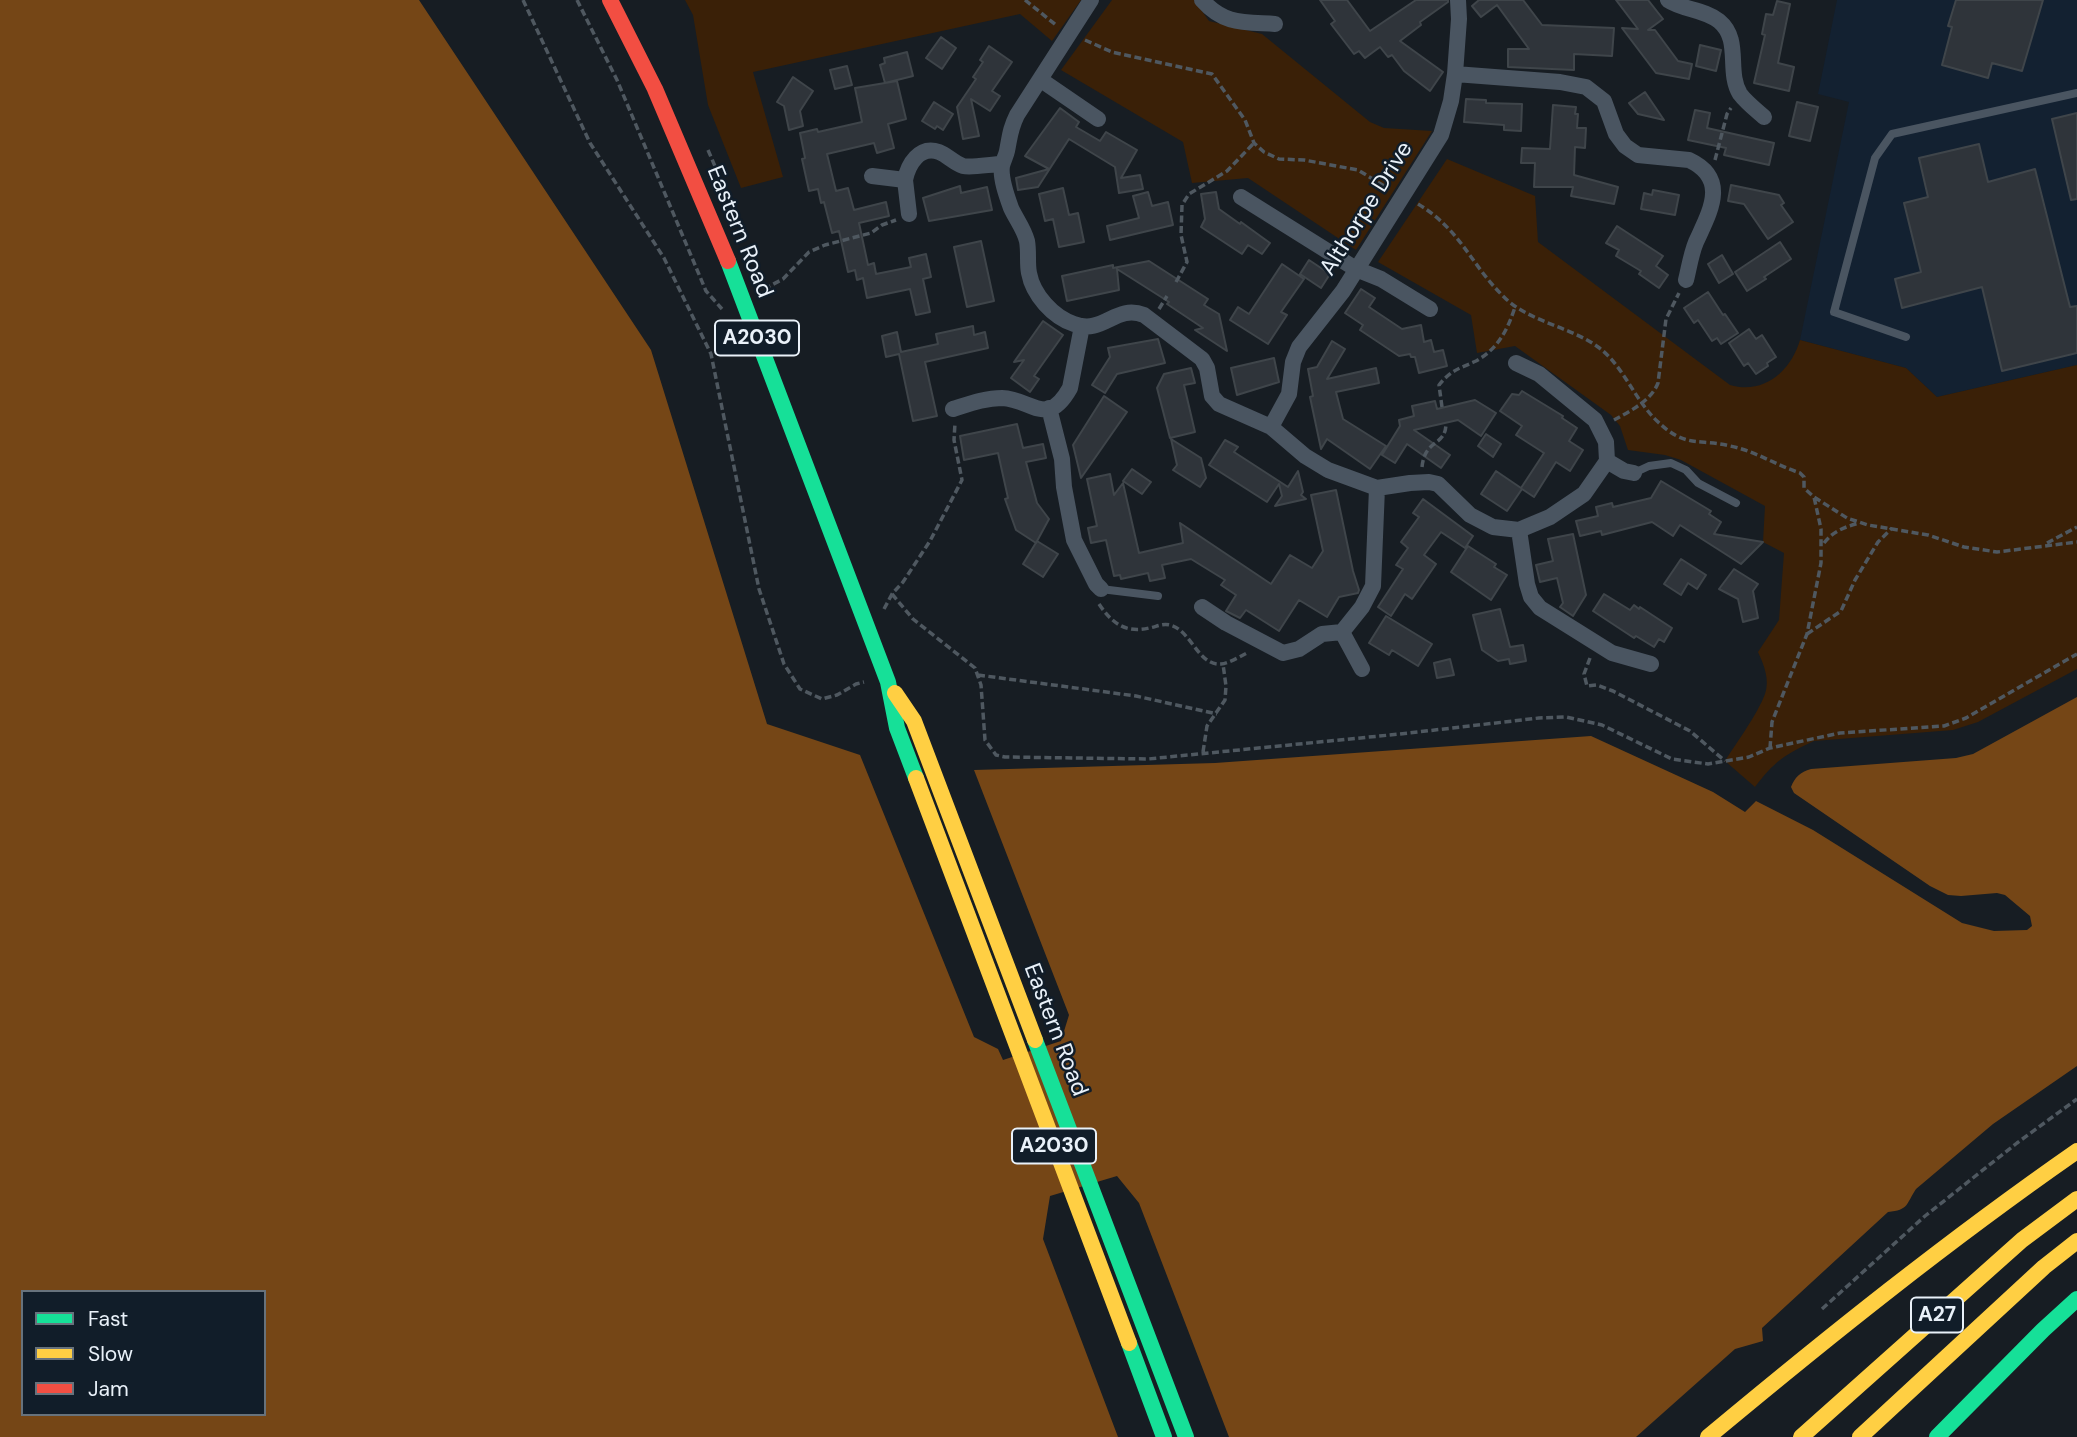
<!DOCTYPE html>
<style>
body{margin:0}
#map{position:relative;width:2077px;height:1437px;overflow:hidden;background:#171d23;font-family:"DM Sans",sans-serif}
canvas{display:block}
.legend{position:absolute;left:21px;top:1290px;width:245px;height:126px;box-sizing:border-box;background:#111d29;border:2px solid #67727c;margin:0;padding:9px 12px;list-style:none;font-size:21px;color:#e9f1f9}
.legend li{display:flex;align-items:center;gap:14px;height:35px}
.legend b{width:35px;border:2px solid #67727c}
</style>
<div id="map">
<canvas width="2077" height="1437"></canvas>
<ul class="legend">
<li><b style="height:9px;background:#16e098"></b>Fast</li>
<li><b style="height:9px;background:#ffcf43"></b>Slow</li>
<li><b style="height:9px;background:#f24e42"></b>Jam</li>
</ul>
</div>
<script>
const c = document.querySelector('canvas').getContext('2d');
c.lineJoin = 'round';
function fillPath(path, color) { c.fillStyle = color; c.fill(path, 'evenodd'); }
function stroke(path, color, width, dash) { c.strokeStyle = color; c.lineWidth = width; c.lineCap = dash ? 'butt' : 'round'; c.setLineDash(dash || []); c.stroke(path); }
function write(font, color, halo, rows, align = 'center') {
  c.font = font + ' "DM Sans",sans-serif'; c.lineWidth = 5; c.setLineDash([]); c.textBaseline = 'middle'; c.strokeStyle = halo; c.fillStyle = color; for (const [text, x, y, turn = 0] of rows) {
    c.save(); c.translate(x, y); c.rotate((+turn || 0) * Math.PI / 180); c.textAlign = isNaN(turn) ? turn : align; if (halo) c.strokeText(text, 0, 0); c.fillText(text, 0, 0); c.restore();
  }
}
fillPath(new Path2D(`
 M1837 0H2077V365L1937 397 1906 368 1800 340 1849 102 1818 94Z`), '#132131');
fillPath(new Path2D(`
 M685 0H1081L1052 41 1020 14 753 72 783 177 741 188 708 105 693 15Z
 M1112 0H1194L1209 21 1262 34 1370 122 1384 128 1432 131 1356 250 1248 178 1192 183 1183 142 1061 70Z
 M1447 159 1535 196 1538 242 1730 385C1764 395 1791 371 1800 340L1906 368 1937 397 2077 365V669L1978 722 1953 730 1814 741C1785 754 1774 762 1755 787L1725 761C1737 742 1757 715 1765 694 1770 680 1764 665 1758 652L1779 620 1784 553 1763 542 1765 506 1681 460 1665 455 1628 450 1620 426 1611 415 1515 346 1477 353 1471 315 1378 262Z`), '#3a2007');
fillPath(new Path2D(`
 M0 0H419L651 350 767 724 860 755 974 1037 998 1049 1003 1060 1061 1041 1069 1015 974 770 1215 763 1591 736 1713 792 1745 812 1756 801 1813 830 1962 923 1994 931 2027 930 2032 926 2030 916 2005 895 1997 893 1961 896 1948 895 1930 886 1794 793 1791 787C1795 777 1800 772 1811 769L1956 758 1973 754 2077 697V1066L1993 1124 1916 1189C1906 1204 1909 1210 1888 1212L1762 1328 1763 1341 1735 1349 1636 1437H1229L1139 1203 1117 1176 1050 1196 1043 1239 1118 1437H0ZM23 1292H264V1414H23Z`), '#754616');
const building = new Path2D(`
 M1320 0H1347L1370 31 1416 0H1448V2L1420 22 1421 25 1400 41 1443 72 1430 91 1404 71 1392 55 1388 57 1380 47 1365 58 1359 51 1354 54 1331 24 1335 21Z
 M1479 0H1523L1542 25 1614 28 1612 56 1574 54V70L1508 67V49H1529L1497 5 1481 17 1472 6Z
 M1616 0H1648L1663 19 1648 30H1655L1678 61 1692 64 1689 79 1656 73 1622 28 1638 29Z
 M1956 0H2043L2022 71 1992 63 1988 78 1942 65 1952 27 1948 26Z
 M1777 1 1790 4 1778 63 1794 67 1789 91 1754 83 1765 35 1762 34 1766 14 1773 15Z
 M941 37 956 48 942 69 926 58Z
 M1700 45 1721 50 1716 71 1696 66Z
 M989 46 1012 62 992 91 1000 96 990 111 971 99 979 136 963 139 957 107 976 79 973 77 983 62 980 60Z
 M907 52 913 76 885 83 880 65 885 63 884 58Z
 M847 66 852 85 835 89 830 70Z
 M793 77 813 91 800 111 803 126 789 130 784 106 777 102Z
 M897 81 906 119 888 124 894 148 877 153 874 143 827 154 836 191 848 188 854 210 886 202 889 216 859 223 868 265 874 263 876 274 911 267 909 258 926 254 931 277 923 279 930 312 916 315 910 289 867 298 863 278 857 280 855 270 848 272 839 231 832 233 824 202 821 203 818 189 809 191 802 159 805 158 800 133 817 129 818 132 862 122 855 88Z
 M1645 92 1664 120 1638 114 1629 103Z
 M1466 99 1486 100V103L1522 104 1521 131 1504 130V125L1464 122Z
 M934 102 953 114 943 130 937 126 935 129 922 121Z
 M1797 102 1818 107 1810 141 1789 136Z
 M1553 105 1576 107 1575 114H1578L1577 128H1586L1585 148 1575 147 1574 175 1618 187 1614 204 1571 196 1573 187H1534L1535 163H1521L1522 148 1550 149Z
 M1060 108 1079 122 1076 127 1100 141 1106 132 1137 150 1121 178 1140 175 1143 189 1119 193 1115 167 1069 139 1038 187 1018 190 1016 178 1049 169 1025 156Z
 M1695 110 1710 113 1707 128 1774 143 1769 165 1724 155 1726 148 1688 140Z
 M2077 113V199L2071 200 2052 119Z
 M1979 144 1988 182 2035 169 2070 307 2077 306V353L2002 371 1982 287 1902 308 1895 279 1921 272 1904 203 1928 197 1919 158Z
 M1731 185 1779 195 1784 203 1781 205 1793 222 1768 239 1744 204 1728 201Z
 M960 186 961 193 987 187 992 210 929 221 923 198Z
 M1063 188 1069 215 1078 213 1084 242 1059 247 1053 219 1045 221 1039 194Z
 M1653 190 1679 195 1675 215 1641 209 1644 193 1652 195Z
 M1148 192 1152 206 1168 202 1173 225 1110 240 1107 226 1139 218 1133 196Z
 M1216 192 1219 209 1240 224 1241 222 1270 243 1262 254 1248 245 1242 254 1201 227 1205 219 1201 194Z
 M1617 226 1663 256 1656 266 1668 275 1659 288 1639 274 1641 271 1616 256 1619 250 1606 243Z
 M981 241 994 301 967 307 954 247Z
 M1780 242 1791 259 1764 277 1766 279 1747 291 1735 272Z
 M1722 255 1733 274 1719 283 1708 264Z
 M1309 260 1330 274 1321 288 1300 274Z
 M1149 261 1208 299 1204 305 1219 314 1227 351 1195 330 1203 328 1167 304 1169 302 1117 269 1119 290 1067 301 1062 276 1113 265V268Z
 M1282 264 1304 279 1281 312 1287 315 1268 344 1230 320 1238 307 1249 314Z
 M1361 289 1375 298 1369 307 1402 329 1421 325 1424 342 1431 340 1434 352 1443 350 1447 366 1419 373 1415 357H1411L1410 354 1399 356 1360 330 1363 325 1345 313Z
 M1708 292 1723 315 1725 314 1738 333 1721 344 1717 338 1712 341 1698 320 1694 323 1684 308Z
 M1043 321 1063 335 1034 376 1039 379 1030 392 1011 378 1024 360 1014 362Z
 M973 326 974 335 985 332 988 348 925 362 937 416 913 421 899 354 886 357 882 336 897 332 901 352 938 344 936 334Z
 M1749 329 1756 339 1762 335 1776 357 1767 363 1768 366 1756 374 1748 363 1744 366 1729 343Z
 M1158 339 1165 363 1117 374 1105 393 1092 385 1110 357 1108 348Z
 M1332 341 1345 349 1327 379 1376 368 1379 383 1336 392 1343 419 1386 446 1370 469 1327 439 1321 449 1310 397 1313 396 1308 369 1317 367Z
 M1274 358 1279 382 1237 395 1231 368Z
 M1191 368 1195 383 1184 385 1195 432 1170 438 1157 388 1164 374Z
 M1522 391 1563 416 1562 418 1577 428 1569 441 1583 450 1570 471 1556 462 1534 497 1522 489 1507 511 1481 494 1496 471 1521 488 1544 453 1516 435 1522 426 1500 411 1512 394 1519 395Z
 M1104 396 1127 412 1081 478 1073 445Z
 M1475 400 1496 413 1481 436 1458 420 1414 430 1450 455 1441 468 1407 444 1395 463 1382 455 1400 426 1399 420 1414 416 1412 406 1435 401 1437 409Z
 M1017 424 1023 448 1043 444 1046 458 1026 462 1037 503 1049 519 1036 543 1016 530 1005 499 1008 498 998 453 964 460 960 436Z
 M1486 434 1501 444 1493 457 1478 446Z
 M1171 439 1201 458 1206 478 1200 487 1173 470 1177 465Z
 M1225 440 1238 447 1234 452 1288 487 1298 471 1303 492 1301 495 1306 499 1275 506 1282 496 1279 484 1267 502 1209 465Z
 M1132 469 1151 482 1142 494 1123 481Z
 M1110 474 1114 495 1123 483 1139 553 1183 543 1180 523 1271 584 1290 555 1312 568 1323 551 1311 495 1336 490 1353 571 1359 590 1358 593 1339 597 1327 617 1299 600 1279 631 1246 610 1240 618 1226 611 1236 595 1221 585 1225 580 1191 559 1162 565 1165 578 1150 581 1148 573 1121 579 1120 575 1114 576 1106 540 1091 543 1088 528 1097 526 1087 479Z
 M1661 481 1711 511 1709 514 1721 522 1714 534 1763 542 1741 564 1680 525 1673 536 1652 522 1602 535 1601 531 1580 536 1576 521 1598 516 1596 507 1612 503 1613 507 1651 498Z
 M1423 499 1473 536 1465 548 1441 532 1424 555 1436 564 1412 599 1405 594 1391 616 1378 607 1403 569 1396 565 1408 548 1401 542 1419 517 1413 513Z
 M1573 534 1586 595 1573 616 1560 607 1563 603 1557 578 1540 582 1536 565 1553 561 1548 539Z
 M1037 541 1058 554 1043 577 1023 564Z
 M1468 546 1496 564 1494 567 1507 575 1491 600 1451 572Z
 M1681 559 1706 575 1697 589 1688 583 1681 595 1664 584Z
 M1734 569 1758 584 1753 591 1758 618 1743 622 1738 599 1719 589Z
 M1604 594 1630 610 1634 605 1639 609 1640 607 1672 628 1664 642 1659 639 1654 647 1636 636 1634 638 1593 611Z
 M1500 609 1510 647 1523 645 1526 661 1510 664 1509 659 1498 661 1482 650 1473 615Z
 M1386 616 1432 644 1418 666 1392 650 1389 655 1369 643Z
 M1450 659 1454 675 1437 678 1434 663Z`);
fillPath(building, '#2f343a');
stroke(building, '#3f454a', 2);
stroke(new Path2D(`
 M523 0 590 143 664 258 711 354 759 589 784 664 800 689 822 699 837 695 856 684 864 682
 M577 0 617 80 706 291 722 309
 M1025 0 1056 25
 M1085 40 1112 52 1212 74 1245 120 1254 143 1264 152 1279 159 1304 160 1358 170 1389 189
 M708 150 730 201
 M1715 160 1727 114 1731 108
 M1418 204C1462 231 1470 264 1504 297 1529 322 1569 326 1598 347 1623 365 1634 399 1657 421 1686 449 1698 438 1730 446 1755 451 1776 465 1800 473L1804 477V488L1814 497 1847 518 1868 525 1928 535 1964 547 1997 552 2077 542
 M1176 282 1187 262 1181 235 1182 205 1189 194 1227 171 1254 143
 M764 289 783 279 809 252 825 245 871 233 882 225 896 220
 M1159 309 1167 296
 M1442 407 1439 385C1452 369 1459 369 1476 361 1498 349 1508 329 1515 307
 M1614 420C1630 411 1651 401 1658 383L1666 319 1679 293
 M1422 467C1425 438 1446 447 1446 423
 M1824 543C1833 531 1845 527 1859 523
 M2047 543 2077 527
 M892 594 913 619 975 668 981 685 985 740 996 755 1005 757 1148 759 1400 734 1539 718 1566 717 1602 725 1672 759 1708 764 1749 757 1770 748 1840 733 1944 726 1966 718 2077 654
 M1099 604C1111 622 1125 634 1149 628 1156 627 1162 623 1170 625 1191 630 1198 666 1221 664 1229 663 1239 657 1247 653
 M884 609 892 594 903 582 930 541 962 480 954 440 955 423
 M1807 634 1841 611 1855 580 1878 542 1892 528
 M1590 658 1584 674 1587 686 1597 685 1613 691 1690 731 1725 761
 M978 675 1136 696 1217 714
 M1770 748 1772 722 1807 634 1821 563V529L1814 497
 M1203 752 1207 726 1225 700 1226 686 1223 664
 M1822 1309 1925 1216 2017 1143 2077 1099`), '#4f5860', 3.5, [7, 3.5]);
stroke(new Path2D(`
 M1906 337 1834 312 1875 158 1892 134 2077 93
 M1634 473 1649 466 1671 463 1686 470 1698 483 1736 503
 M1101 589 1158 596`), '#4a5561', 8);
stroke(new Path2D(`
 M1091 0 1017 115C1010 129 1010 136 1007 151 1006 156 1003 161 1002 166 1000 178 1007 197 1011 208 1016 219 1024 229 1027 241 1029 252 1027 263 1029 273 1033 295 1053 317 1074 324 1104 335 1115 304 1144 315L1202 359 1207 368 1212 396 1219 404 1271 427 1305 456 1328 470 1377 488 1410 483 1429 482 1438 484 1470 515 1493 527 1519 530 1550 517 1584 494 1607 461 1606 442 1595 420 1539 374 1516 363
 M1202 0C1224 25 1244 22 1275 24
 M1668 0C1683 10 1704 9 1719 21 1742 40 1726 71 1740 94 1746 102 1756 110 1764 117
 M1455 74 1560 82 1586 87 1604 101 1616 134 1625 146 1638 155 1689 160C1730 179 1709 213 1696 242 1691 254 1689 268 1686 280
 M1041 80 1098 119
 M872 176 905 180C908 165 919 145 939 152 947 155 954 163 963 166 972 168 992 164 1002 164
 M905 180 909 214
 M1241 197 1356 269 1381 279 1430 309
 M1049 408 1062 459 1064 487 1074 540 1096 584 1101 589
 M953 409C969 404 985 398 1002 398 1032 399 1047 429 1070 388L1082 326
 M1271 427 1289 394 1293 362 1299 347 1343 291 1441 135 1451 101 1455 74 1459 19 1458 0
 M1607 461 1624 471 1634 473
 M1519 530 1527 584 1531 597 1540 608 1612 653 1651 664
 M1202 607 1226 623 1283 653 1299 649 1322 634 1342 632 1362 607 1373 586 1377 488
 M1342 632 1362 669`), '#4a5561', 16);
stroke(new Path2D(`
 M728 261 888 682 897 728 916 778
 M1035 1040 1186 1437
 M1129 1343 1164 1437
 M1937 1437 2043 1330 2077 1299`), '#16e098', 16);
stroke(new Path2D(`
 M895 693 914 721 1035 1040
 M916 778 1129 1343
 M1708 1437C1828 1337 1949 1240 2077 1151
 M1801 1437 2022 1240 2077 1199
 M1860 1437 2044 1267 2077 1241`), '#ffcf43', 16);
stroke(new Path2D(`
 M610 0 655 89 728 261`), '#f24e42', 16);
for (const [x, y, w] of [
 [757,338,84],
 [1054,1146,84],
 [1937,1315,52]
]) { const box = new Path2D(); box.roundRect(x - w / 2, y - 17.5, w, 35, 5); c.fillStyle = '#111d29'; c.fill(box); stroke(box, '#e9f1f9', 2); }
write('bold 21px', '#e9f1f9', null, [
 ["A2030",757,338],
 ["A2030",1054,1146],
 ["A27",1937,1315]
]);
write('23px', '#e9f1f9', '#111d29', [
 ["Althorpe Drive",1367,209,-58],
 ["Eastern Road",739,232,68],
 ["Eastern Road",1055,1030,69]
]);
</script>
